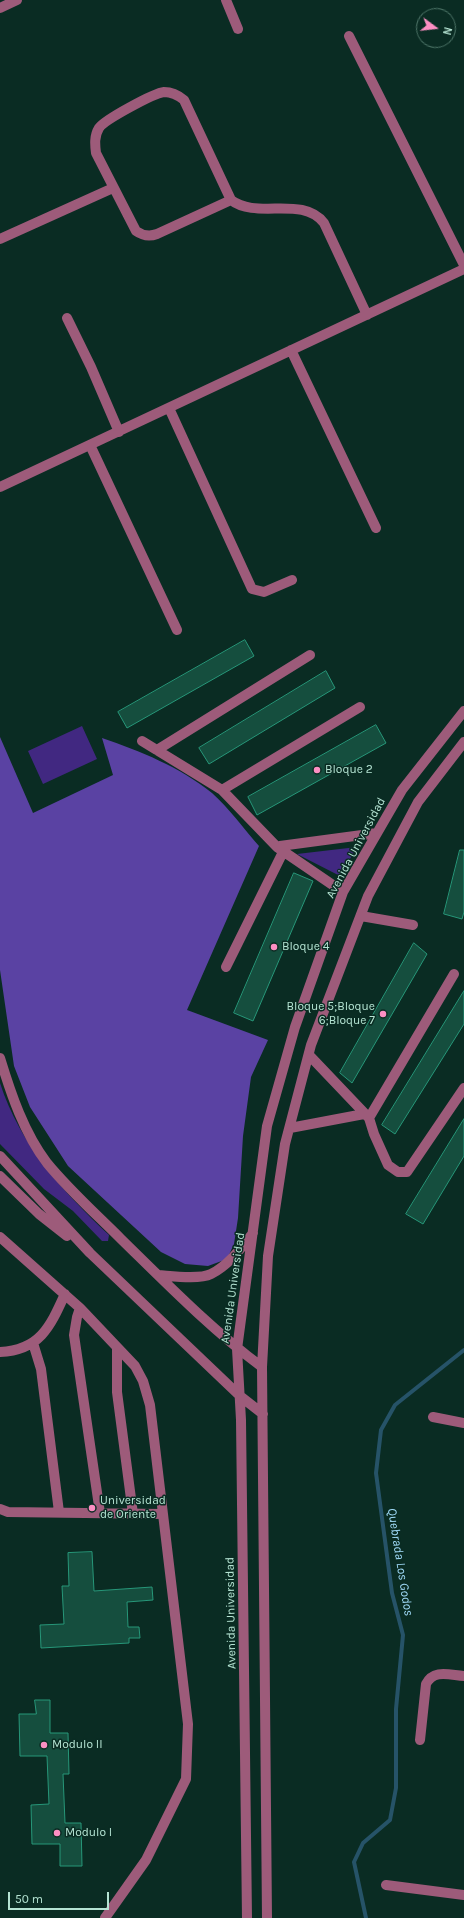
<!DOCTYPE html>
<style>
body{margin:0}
#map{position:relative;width:464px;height:1918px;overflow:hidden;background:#0a2c23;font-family:Karla,sans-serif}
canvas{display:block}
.north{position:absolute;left:416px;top:8px;width:40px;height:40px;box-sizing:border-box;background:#0a2c23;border:1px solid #4e7669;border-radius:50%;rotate:105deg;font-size:11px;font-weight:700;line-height:16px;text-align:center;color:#b5e4d3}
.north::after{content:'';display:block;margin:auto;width:14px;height:18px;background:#fc8fc3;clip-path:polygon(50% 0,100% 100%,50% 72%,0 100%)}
.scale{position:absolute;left:8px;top:1892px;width:101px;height:18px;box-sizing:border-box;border:2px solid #b5e4d3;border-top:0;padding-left:5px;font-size:12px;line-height:14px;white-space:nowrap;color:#b5e4d3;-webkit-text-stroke:3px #0a2c23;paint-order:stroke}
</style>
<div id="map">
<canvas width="464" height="1918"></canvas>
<div class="north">N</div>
<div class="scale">50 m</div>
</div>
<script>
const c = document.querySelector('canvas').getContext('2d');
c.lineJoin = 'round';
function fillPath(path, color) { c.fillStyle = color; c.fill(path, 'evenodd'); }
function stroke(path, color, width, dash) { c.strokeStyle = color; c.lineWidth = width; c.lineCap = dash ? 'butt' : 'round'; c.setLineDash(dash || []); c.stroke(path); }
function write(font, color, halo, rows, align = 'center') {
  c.font = font + ' Karla,sans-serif'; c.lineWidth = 3; c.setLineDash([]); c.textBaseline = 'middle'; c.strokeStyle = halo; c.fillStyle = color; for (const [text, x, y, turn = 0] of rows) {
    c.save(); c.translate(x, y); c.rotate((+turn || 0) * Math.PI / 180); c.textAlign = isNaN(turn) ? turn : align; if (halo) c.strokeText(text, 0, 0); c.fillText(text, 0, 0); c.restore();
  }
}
fillPath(new Path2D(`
 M82 726 97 759 43 784 28 751Z
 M357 847 340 876 297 854Z
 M0 1083C20 1145 63 1192 109 1235L108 1241H102L73 1211 44 1189 0 1144Z`), '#412881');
fillPath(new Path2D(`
 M0 737 33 813 113 775 102 738C140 751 180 767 212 793 229 808 244 829 259 846L187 1010 268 1040 251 1077 243 1136 238 1218 234 1244 227 1259 208 1266 185 1264 161 1252 68 1166 30 1107 14 1066 0 970Z`), '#5a42a3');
stroke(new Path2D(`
 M366 1918 354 1862 363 1843 390 1820 396 1788V1709L403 1635 392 1593 376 1473 381 1430 395 1405 464 1350`), '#265368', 4);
const building = new Path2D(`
 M245 640 254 656 127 728 118 712Z
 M326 671 335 688 209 764 199 748Z
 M376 725 386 743 257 815 248 797Z
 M460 850H464V912L462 919 444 914Z
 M294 873 313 881 253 1021 234 1013Z
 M414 943 427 954 352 1083 340 1073Z
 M464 991V1024L395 1134 382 1125Z
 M464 1119V1156L423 1224 406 1214Z
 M92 1552 94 1591 152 1587 153 1600 127 1602 128 1627H139L140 1638H129V1643L41 1648 40 1625 64 1624 62 1586H69L68 1553Z
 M35 1700H50V1733H68L69 1774H63L65 1823H81L82 1866H60V1844H32L31 1805 49 1804 47 1756H20L19 1714H36Z`);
fillPath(building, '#154e3e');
stroke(building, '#279779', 1);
stroke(new Path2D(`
 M226 0 238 29
 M0 8 17 0
 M349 36 464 265
 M231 200 157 234C149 237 143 236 136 231L96 153C95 145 94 136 99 128 104 120 154 93 164 92 172 92 178 95 184 100L231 200C257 220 302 195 324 223L367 315
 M0 239 113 188
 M67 318 91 367 119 432
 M291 350 376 528
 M169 408 252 589 264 592 292 580
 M90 445 177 630
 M0 487 464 269
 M142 741 222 790 277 847 343 892
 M157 750 310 655
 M222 790 360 707
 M280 846 377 833
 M361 916 413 925
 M226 967 286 846
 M309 1055 369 1118 374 1134 388 1165 398 1172H407L464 1088
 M0 1058C11 1094 24 1133 47 1163 69 1190 96 1214 121 1239 166 1283 212 1330 262 1367
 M369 1118 454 974
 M290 1128 364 1114
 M0 1156 90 1253 240 1396 263 1414
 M0 1176 39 1214 67 1236
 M0 1237 80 1308 135 1366 143 1381 150 1405 188 1724 186 1779 146 1860 105 1918
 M158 1275C172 1276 199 1280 211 1274 229 1265 241 1248 253 1233
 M80 1308 77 1317 74 1335 100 1513
 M33 1343 41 1369 59 1512
 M117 1347V1392L133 1514
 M0 1352C40 1350 50 1327 65 1294
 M433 1417 464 1423
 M0 1509 8 1512 162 1514
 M420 1740 426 1684C434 1669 449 1675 464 1676
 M386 1885 464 1895
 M247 1918 241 1420 237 1349 267 1126 295 1027 343 892 402 790 464 711
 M267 1918 262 1367 268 1256 285 1144 311 1045 368 896 418 802 464 742`), '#9d5b7a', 10);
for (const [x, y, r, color] of [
 [317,770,4,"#fc8fc3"],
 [274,947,4,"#fc8fc3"],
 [383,1014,4,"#fc8fc3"],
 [92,1508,4,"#fc8fc3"],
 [44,1745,4,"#fc8fc3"],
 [57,1833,4,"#fc8fc3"]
]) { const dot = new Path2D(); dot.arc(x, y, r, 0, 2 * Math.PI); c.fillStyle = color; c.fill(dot); stroke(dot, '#0a2c23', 1.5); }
write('12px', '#b5e4d3', '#0a2c23', [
 ["Bloque 2",325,770],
 ["Bloque 4",282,947],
 ["Bloque 5;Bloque",375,1007,"right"],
 ["6;Bloque 7",375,1021,"right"],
 ["Universidad",100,1501],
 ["de Oriente",100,1515],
 ["Modulo II",52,1745],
 ["Modulo I",65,1833]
], 'left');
write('12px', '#b5e4d3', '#0a2c23', [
 ["Avenida Universidad",356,848,-62],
 ["Avenida Universidad",233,1288,-82],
 ["Avenida Universidad",231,1613,-91]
]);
write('italic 13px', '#9ed8f5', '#0a2c23', [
 ["Quebrada Los Godos",400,1562,81]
]);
</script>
